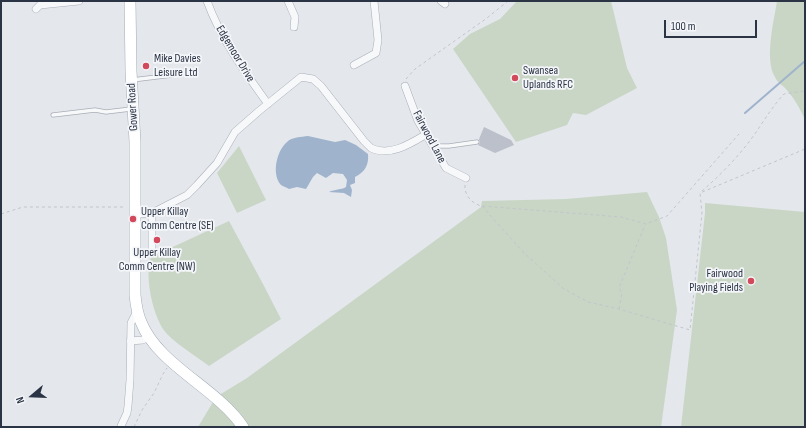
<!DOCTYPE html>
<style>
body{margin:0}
#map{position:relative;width:806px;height:428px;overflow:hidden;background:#e4e7ec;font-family:"Sofia Sans Condensed",sans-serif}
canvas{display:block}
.frame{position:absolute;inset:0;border:2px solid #2b3445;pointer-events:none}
.north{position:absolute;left:12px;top:376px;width:40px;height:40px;-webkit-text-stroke:3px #f4f6f9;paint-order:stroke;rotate:251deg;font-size:11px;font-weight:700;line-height:16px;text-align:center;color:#2b3445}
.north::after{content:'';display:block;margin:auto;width:14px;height:18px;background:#2b3445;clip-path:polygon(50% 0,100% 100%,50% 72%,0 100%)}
.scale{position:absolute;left:664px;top:20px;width:93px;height:18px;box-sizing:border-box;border:2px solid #2b3445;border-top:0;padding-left:5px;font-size:12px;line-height:14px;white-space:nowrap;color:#2b3445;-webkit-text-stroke:3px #f4f6f9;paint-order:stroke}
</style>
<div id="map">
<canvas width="806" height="428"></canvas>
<div class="frame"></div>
<div class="north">N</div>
<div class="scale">100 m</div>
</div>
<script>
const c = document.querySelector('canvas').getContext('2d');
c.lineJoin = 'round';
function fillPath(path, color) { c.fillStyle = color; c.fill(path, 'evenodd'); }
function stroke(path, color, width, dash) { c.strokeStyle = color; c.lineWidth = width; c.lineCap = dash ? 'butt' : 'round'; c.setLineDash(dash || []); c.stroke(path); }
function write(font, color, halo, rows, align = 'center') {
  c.font = font + ' "Sofia Sans Condensed",sans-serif'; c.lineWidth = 3.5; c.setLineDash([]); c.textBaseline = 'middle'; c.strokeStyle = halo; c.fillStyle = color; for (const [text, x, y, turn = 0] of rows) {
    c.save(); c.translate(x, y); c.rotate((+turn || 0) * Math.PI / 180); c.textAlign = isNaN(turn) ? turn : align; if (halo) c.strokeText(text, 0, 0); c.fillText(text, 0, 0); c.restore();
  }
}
fillPath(new Path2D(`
 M517 1H611L627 68 637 88 586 115 573 113 567 125 516 142 453 49 470 34 500 19Z
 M777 1H805V120C800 108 794 98 785 88 782 85 777 82 775 77 764 59 774 21 777 1Z
 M239 146 266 200 237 213 217 173Z
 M647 192 659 217 666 238 677 310 661 427H198L216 397 247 378 481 207 482 201 566 199Z
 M705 203 805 212V427H681L705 213Z
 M229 221 263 284 281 319 209 366C196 356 179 346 167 334 153 319 144 276 151 257Z`), '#c9d6c5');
fillPath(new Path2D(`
 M308 136 335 142 345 140 356 145 368 154C369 165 365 172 355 177V183L350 185 352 190 351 197 344 193 329 192C335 189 341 190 346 187L347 180 343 174 333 173 326 178 317 173 313 177 306 189 297 187 289 189C287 188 283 186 281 185 271 174 277 150 287 142 292 137 301 137 308 136Z`), '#9fb4cc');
stroke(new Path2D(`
 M745 113 805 61`), '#9fb4cc', 2);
fillPath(new Path2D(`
 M484 127 511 140 514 145 495 153 478 145 480 143 479 139Z`), '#bbc0ca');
const lane = new Path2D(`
 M132 80 173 75
 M53 115 95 110 106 112 131 109
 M433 146H449L477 142`);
const street = new Path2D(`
 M207 1C221 39 244 71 268 104
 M288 1 295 17 294 27
 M441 1 445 4
 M36 9 40 5 79 1
 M354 65 376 53 378 40 374 1
 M405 86 418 121 446 168 466 178
 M152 213V247
 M136 214 152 213 187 195 197 185 217 163 235 132 259 111 301 77 313 79 321 86 364 141C366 143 369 146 371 148 389 157 410 144 425 135
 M130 341 143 340 148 336
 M121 426 127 413 128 406 130 380 131 323 137 311`);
const primary = new Path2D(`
 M130 1 131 71 135 142V295C136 305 137 313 141 322 158 365 217 388 243 427`);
stroke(lane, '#a9aeb7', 5);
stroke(street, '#a9aeb7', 8);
stroke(primary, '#a3abb8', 12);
stroke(new Path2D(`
 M406 79 415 69 487 18 508 1
 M465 185C464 195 472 204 482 206L621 217 646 224 667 216 739 134
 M702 191C717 178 732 163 745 147 759 130 769 110 784 94L805 91
 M482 206 523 252 564 289 588 302 619 309 690 330 702 213 700 193 805 149
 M1 214 23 207H125
 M619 309 622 293 619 288 645 225
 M134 427 142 410 154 393 163 374 167 368
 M225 427 230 425`), '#c2c5cb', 1, [3, 3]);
stroke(lane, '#f7f8fa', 3.5);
stroke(street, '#f7f8fa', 7);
stroke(primary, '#fff', 11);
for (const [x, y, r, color] of [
 [146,66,4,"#d1495b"],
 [515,78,4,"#d1495b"],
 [133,219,4,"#d1495b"],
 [157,240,4,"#d1495b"],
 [751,281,4,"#d1495b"]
]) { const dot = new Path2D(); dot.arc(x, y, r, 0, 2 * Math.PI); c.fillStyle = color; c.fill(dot); stroke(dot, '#f4f6f9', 1.5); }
write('12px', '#2b3445', '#f4f6f9', [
 ["Edgemoor Drive",235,54,59],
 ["Gower Road",133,107,-93],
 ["Fairwood Lane",429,137,62]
]);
write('12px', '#2b3445', '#f4f6f9', [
 ["Mike Davies",154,59],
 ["Leisure Ltd",154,73],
 ["Swansea",523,71],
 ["Uplands RFC",523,85],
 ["Upper Killay",141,212],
 ["Comm Centre (SE)",141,226],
 ["Upper Killay",157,253,"center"],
 ["Comm Centre (NW)",157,267,"center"],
 ["Fairwood",743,274,"right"],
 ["Playing Fields",743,288,"right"]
], 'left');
</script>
